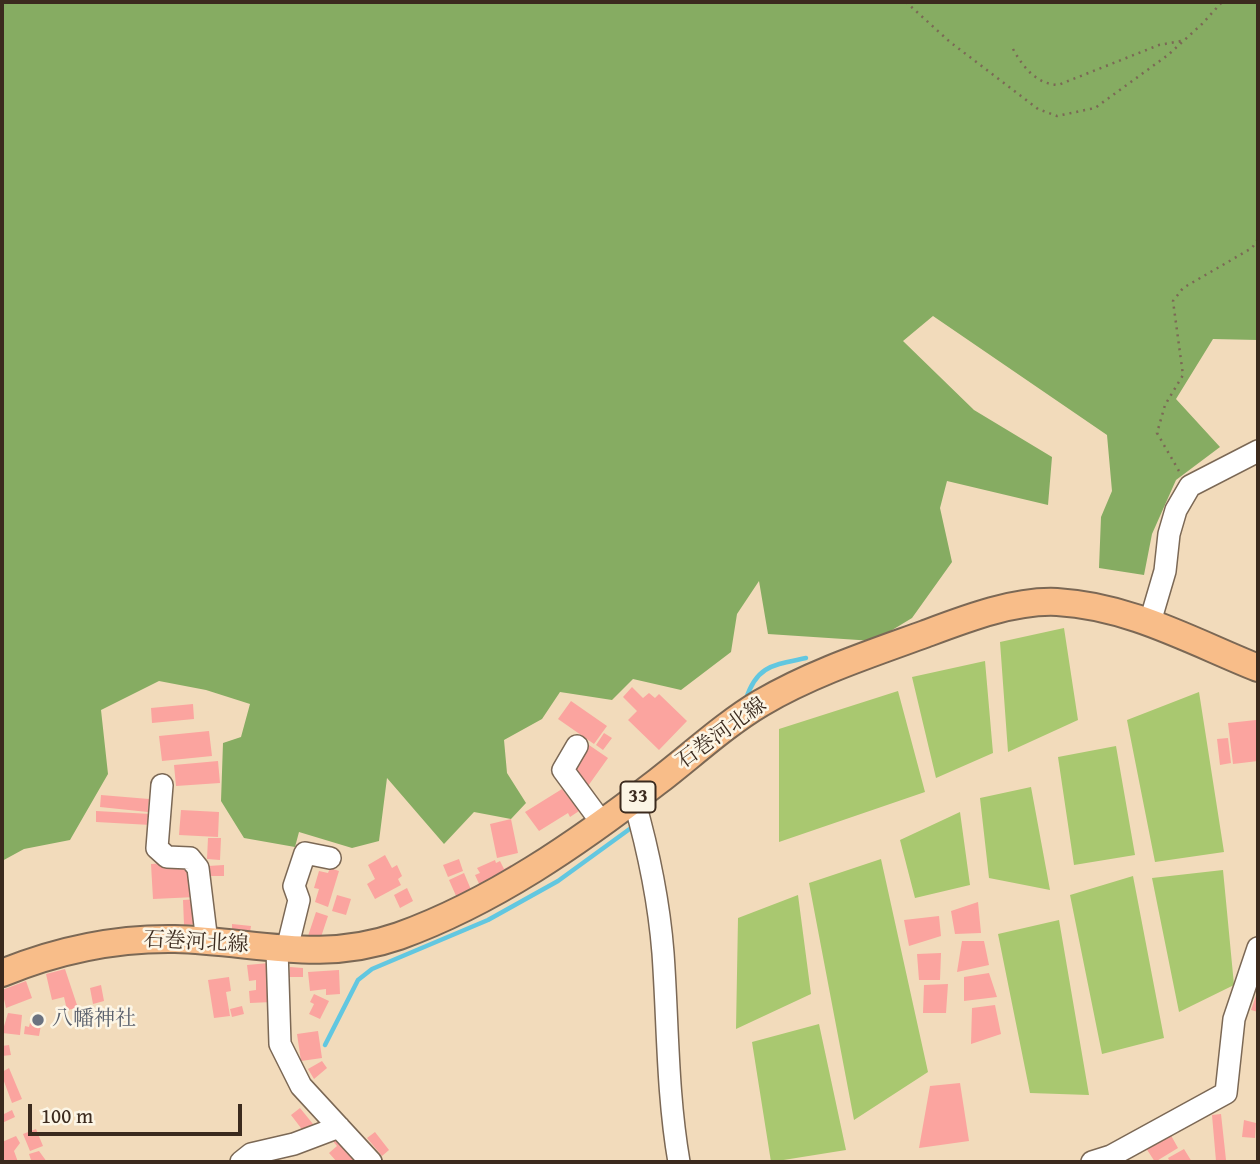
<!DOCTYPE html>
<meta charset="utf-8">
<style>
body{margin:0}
#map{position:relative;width:1260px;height:1164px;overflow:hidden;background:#f2dbbb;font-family:"Gentium Book Plus",serif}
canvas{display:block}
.frame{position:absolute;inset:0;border:4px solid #3b2a1e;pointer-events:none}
.scale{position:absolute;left:28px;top:1104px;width:214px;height:32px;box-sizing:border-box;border:4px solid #3b2a1e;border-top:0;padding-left:9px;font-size:21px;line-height:24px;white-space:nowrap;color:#3b2a1e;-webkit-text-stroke:5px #fcf5e5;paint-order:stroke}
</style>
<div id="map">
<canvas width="1260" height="1164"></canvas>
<div class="frame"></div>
<div class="scale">100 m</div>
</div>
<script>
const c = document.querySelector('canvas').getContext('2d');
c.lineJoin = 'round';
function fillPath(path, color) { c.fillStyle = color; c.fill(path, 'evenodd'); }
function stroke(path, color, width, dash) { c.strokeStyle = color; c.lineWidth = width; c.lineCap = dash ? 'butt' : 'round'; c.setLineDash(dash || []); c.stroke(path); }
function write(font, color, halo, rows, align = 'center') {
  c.font = font + ' "Gentium Book Plus","Noto Serif JP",serif'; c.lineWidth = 5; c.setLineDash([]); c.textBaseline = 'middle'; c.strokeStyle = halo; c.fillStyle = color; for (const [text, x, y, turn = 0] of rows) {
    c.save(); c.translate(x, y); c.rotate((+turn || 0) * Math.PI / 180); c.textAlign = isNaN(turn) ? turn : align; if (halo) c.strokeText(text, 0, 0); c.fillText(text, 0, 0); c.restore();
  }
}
fillPath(new Path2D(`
 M1064 628 1078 720 1008 752 1000 642Z
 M985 661 993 753 936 778 912 677Z
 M898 691 925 792 779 842V729Z
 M1199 692 1224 852 1155 862 1127 720Z
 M1116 746 1135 855 1074 865 1058 757Z
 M1031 787 1050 890 989 878 980 798Z
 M960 812 970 885 915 898 900 840Z
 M881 859 928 1072 854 1120 809 883Z
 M1223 870 1234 985 1179 1012 1152 878Z
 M1133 876 1164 1038 1102 1054 1070 895Z
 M798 895 811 994 736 1029 738 918Z
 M1059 920 1089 1095 1030 1093 998 934Z
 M819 1024 846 1150 771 1162 752 1042Z`), '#a9c870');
fillPath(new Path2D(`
 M2 2H1258V340L1213 339 1176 399 1220 447 1176 480 1152 534 1144 575 1099 568 1101 517 1112 491 1107 435 933 316 903 341 974 410 1052 457 1048 505 947 481 940 508 952 562 912 618 874 641 768 634 759 581 737 614 731 652 681 690 633 679 612 700 560 692 542 719 504 740 507 773 526 803 511 819 474 812 444 844 387 778 379 841 352 848 299 832 295 847 244 838 221 801 223 743 241 737 250 704 206 690 159 681 101 710 108 774 70 840 24 849 2 861Z`), '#86ac62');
stroke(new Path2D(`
 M746 699C757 665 774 665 806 658
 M325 1045 358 980 372 969 488 920 558 881 631 828`), '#62c7e0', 4.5);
fillPath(new Path2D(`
 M632 687 643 698 649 693 655 698 659 694 687 721 659 750 628 720 637 711 623 697Z
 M571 701 607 726 594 744 558 719Z
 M193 704 194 719 152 723 151 708Z
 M1256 720 1258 761 1233 764 1228 723Z
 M209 731 212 756 162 761 159 736Z
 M604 733 612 738 603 750 596 745Z
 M1228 738 1231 763 1220 765 1217 739Z
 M589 745 608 758 588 786 574 777 573 769Z
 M218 761 220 783 176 786 174 765Z
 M562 789 579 811 570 817 568 813 539 831 525 812Z
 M101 795 149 799 148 812 100 807Z
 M181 810 219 812 218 837 179 835Z
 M96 811 151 814V825L96 822Z
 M511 819 518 853 497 858 490 824Z
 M208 838H221L220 860 207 859Z
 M385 855 392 868 397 865 402 876 398 879 401 885 375 899 367 884 375 879 368 865Z
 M459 859 463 871 448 877 443 865Z
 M495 860 496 863 500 861 504 869 511 865 514 871 481 888 475 875 480 873 477 868Z
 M182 862 187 866 188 875H195L196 897 153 899 151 864Z
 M224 865V876H208V866Z
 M330 868 339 871 328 907 315 902 319 889 314 888 319 871 328 873Z
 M464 873 472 892 457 898 449 880Z
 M407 888 413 901 400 908 394 895Z
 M337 895 351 899 346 915 332 911Z
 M198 899 199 924 184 925 183 900Z
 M978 902 981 933 955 934 951 911Z
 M316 912 328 916 320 940 308 936Z
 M939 916 941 936 909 946 904 920Z
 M232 924 251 926 250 932 232 930Z
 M962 941H984L989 965 957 972Z
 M941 953 940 980H919L917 954Z
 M269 963 272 1002 250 1003 249 991 256 990V980L249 981 247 965Z
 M290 967 303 968V977H289Z
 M65 969 78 1008 67 1010 64 997 52 1000 46 974Z
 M339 970 340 994 326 995V989L310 991 308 972Z
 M989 973 997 997 964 1001V977Z
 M229 977 231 991 226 992 230 1016 214 1018 208 980Z
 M26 981 32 998 6 1008 2 990Z
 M948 984 946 1013H923L924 985Z
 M101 985 104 1001 93 1004 90 988Z
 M1258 990V1012L1251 1010Z
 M314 994 329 1001 320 1019 309 1014 314 1004 310 1002Z
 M995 1005 1001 1034 971 1044 972 1008Z
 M242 1006 244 1014 232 1017 230 1009Z
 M8 1013 22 1015 20 1035 2 1033Z
 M30 1023 41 1025 39 1036 24 1034 25 1026 29 1027Z
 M318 1031 322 1058 301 1061 297 1034Z
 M9 1045 11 1055 2 1056V1046Z
 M322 1061 327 1068 314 1079 308 1069Z
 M9 1068 22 1099 12 1103 2 1076V1072Z
 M960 1083 969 1141 919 1148 930 1086Z
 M300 1108 313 1124 304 1132 291 1115Z
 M12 1110 15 1117 2 1123V1115Z
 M1221 1114 1226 1160 1216 1161 1212 1115Z
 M1244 1120 1256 1123 1255 1138 1242 1137Z
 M36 1129 43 1146 30 1151 23 1134Z
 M1168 1130 1178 1148 1155 1162 1144 1145Z
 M375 1132 389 1150 382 1156 367 1138Z
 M340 1133 365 1162H337L329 1153 337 1146 332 1140Z
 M16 1136 20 1143 14 1151 18 1162H2V1142Z
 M1184 1149 1192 1162H1170L1168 1158Z
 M39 1151 47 1162H27L31 1160 29 1154Z`), '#fba49f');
const minor = new Path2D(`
 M1150 622 1165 571 1169 534 1176 510 1190 486 1258 451
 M577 746 563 770 602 823
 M162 785 157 848 167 857 190 858 198 868 207 942
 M634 800C648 849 659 902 663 953 668 1023 667 1093 679 1162
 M277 949 280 1044 301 1086 371 1162
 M287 949 299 900 294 886 305 853 330 858
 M241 1162 251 1154 294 1144 339 1127
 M1092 1162 1111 1156 1226 1093 1234 1019 1258 948`);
const major = new Path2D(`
 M2 973C58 950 114 938 175 939 255 941 319 964 399 936 493 902 578 843 657 782 691 756 724 725 761 703 812 673 870 654 925 634 965 619 1014 600 1057 602 1130 606 1193 642 1258 668`);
stroke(minor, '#7b6855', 24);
stroke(major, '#7b6855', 30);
stroke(new Path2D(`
 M906 2 950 42 1038 109 1057 116 1095 108 1168 55 1202 24 1222 2
 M1013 49C1023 67 1036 84 1058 85L1159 45 1181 41
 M1179 471 1157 433 1165 405 1183 375 1173 301 1183 288 1252 248 1258 239`), '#7b6855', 2.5, [2, 5]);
stroke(minor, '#fff', 21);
stroke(major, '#f8bd89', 26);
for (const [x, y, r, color] of [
 [38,1020,7,"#6b7280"]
]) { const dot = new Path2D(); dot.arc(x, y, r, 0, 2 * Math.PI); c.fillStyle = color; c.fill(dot); stroke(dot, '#fcf5e5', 2.5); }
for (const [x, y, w] of [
 [638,797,35]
]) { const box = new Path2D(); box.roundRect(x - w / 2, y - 15.5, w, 31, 5); c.fillStyle = '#fcf5e5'; c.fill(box); stroke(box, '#3b2a1e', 2); }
write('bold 19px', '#3b2a1e', null, [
 ["33",638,797]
]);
write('21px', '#3b2a1e', '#fcf5e5', [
 ["石巻河北線",722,734,-36],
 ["石巻河北線",196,943,3]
]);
write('21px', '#5b616d', '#fcf5e5', [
 ["八幡神社",52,1020]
], 'left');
</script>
